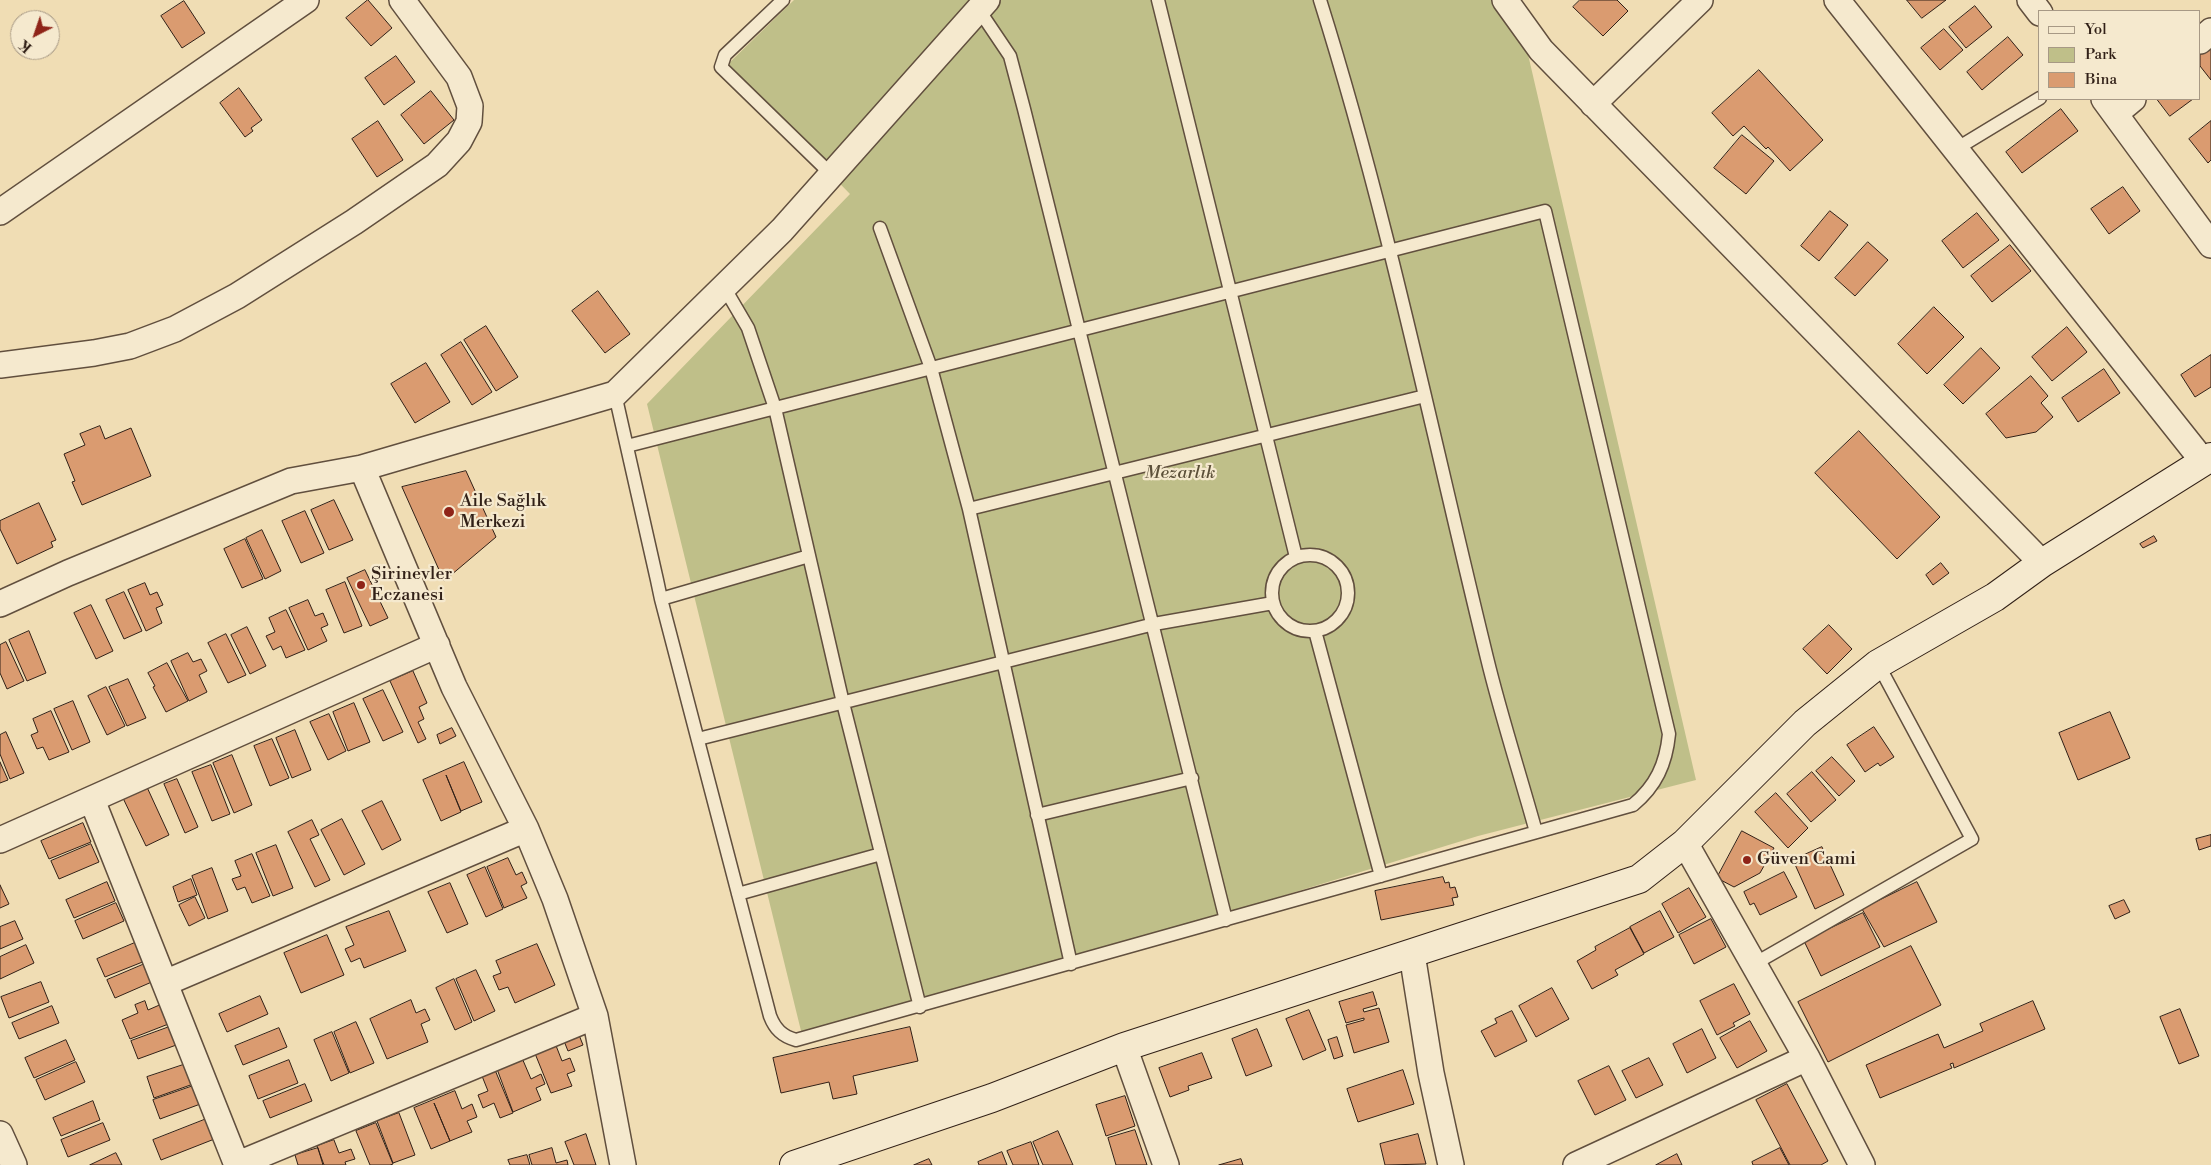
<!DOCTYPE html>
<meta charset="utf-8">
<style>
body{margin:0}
#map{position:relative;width:2211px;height:1165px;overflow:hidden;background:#f0ddb4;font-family:"Libre Bodoni",serif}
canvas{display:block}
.legend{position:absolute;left:2038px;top:10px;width:162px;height:90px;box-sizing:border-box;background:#f5e9ce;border:1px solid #a79985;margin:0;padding:6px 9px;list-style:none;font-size:15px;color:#312017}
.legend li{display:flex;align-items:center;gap:10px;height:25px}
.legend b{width:25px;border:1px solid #a79985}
.north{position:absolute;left:10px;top:10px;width:50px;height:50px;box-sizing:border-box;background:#f5e9ce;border:1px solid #a79985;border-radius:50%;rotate:221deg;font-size:14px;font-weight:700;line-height:20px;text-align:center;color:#312017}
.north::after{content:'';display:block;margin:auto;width:18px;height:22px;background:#8f2418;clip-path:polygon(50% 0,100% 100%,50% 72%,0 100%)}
</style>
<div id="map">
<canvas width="2211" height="1165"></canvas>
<ul class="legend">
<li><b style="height:6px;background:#f5e9ce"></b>Yol</li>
<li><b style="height:14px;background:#bfbf89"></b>Park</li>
<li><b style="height:14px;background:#da9b70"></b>Bina</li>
</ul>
<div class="north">K</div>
</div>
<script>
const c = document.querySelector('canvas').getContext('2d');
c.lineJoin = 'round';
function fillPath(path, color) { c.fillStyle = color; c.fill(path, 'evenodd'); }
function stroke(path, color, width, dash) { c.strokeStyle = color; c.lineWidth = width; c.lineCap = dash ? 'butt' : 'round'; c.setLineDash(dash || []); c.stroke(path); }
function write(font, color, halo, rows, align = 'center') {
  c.font = font + ' "Libre Bodoni",serif'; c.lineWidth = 4.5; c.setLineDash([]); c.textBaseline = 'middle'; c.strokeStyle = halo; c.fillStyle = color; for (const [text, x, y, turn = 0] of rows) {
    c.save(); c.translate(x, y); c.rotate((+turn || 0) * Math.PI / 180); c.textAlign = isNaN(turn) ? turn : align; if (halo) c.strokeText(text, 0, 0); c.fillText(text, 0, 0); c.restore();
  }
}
fillPath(new Path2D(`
 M794 0H1500L1524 37 1696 780 1478 836 920 1007 803 1039 647 404 850 194 726 66Z`), '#bfbf89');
const building = new Path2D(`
 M368 0 392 28 371 46 346 18Z
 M1580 0H1617L1628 11 1603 36 1573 7Z
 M1907 0H1946L1922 18Z
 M184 1 205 33 182 48 161 16Z
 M1975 6 1992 27 1966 48 1949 27Z
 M1944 29 1963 50 1940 70 1921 48Z
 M2211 35V80L2200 66V45Z
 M2008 37 2023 55 1982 90 1967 72Z
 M396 56 415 82 384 105 365 78Z
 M1759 70 1823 140 1790 171 1768 147 1766 149 1744 126 1733 136 1712 113Z
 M239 88 262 120 251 128 253 131 245 137 220 103Z
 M431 91 454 120 424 144 401 115Z
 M2157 99H2193L2170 116Z
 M2061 109 2078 131 2022 173 2006 152Z
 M378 121 403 160 377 177 352 139Z
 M2211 121V160L2208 163 2189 139Z
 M1742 135 1774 161 1746 194 1714 168Z
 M2123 187 2140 211 2109 234 2091 209Z
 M1830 211 1848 225 1819 261 1801 246Z
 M1977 213 1999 240 1963 268 1942 241Z
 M1868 242 1888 260 1855 296 1835 278Z
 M2010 245 2031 271 1992 302 1971 276Z
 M598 291 630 334 605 353 572 311Z
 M1934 307 1964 337 1927 374 1898 344Z
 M486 326 518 377 496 391 464 340Z
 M2067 327 2087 352 2052 381 2032 357Z
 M461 342 492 392 472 405 441 355Z
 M1981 348 2000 368 1963 404 1944 385Z
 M2211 355V387L2195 397 2181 375Z
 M426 363 450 402 415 423 391 384Z
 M2104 369 2120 393 2078 422 2062 398Z
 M2031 376 2048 396 2041 403 2053 417 2036 432 2006 438 1986 414Z
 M100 426 105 439 131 428 151 476 82 505 72 482 75 481 64 454 85 445 80 434Z
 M1859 431 1940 517 1897 559 1815 473Z
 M466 471 496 537 444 581 402 487Z
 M334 500 353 540 329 550 311 510Z
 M39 503 56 540 51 542 53 547 17 564 0 529V521Z
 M305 511 324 553 301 563 282 521Z
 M262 530 281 571 265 579 246 538Z
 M2154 536 2157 541 2143 548 2140 544Z
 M245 539 263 579 242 588 224 549Z
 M1941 563 1949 573 1933 585 1926 575Z
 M365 570 388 618 370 626 347 578Z
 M345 582 362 626 344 633 326 590Z
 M145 583 150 595 157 592 163 605 156 608 162 623 146 631 128 590Z
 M124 592 142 631 124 639 106 600Z
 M308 600 315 616 323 613 328 625 321 628 327 641 308 650 289 608Z
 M91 605 113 651 96 659 74 613Z
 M286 610 305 650 286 658 281 646 273 650 266 636 275 632 269 618Z
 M1829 625 1852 649 1827 674 1803 649Z
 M247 627 266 666 250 674 231 635Z
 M29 631 46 673 27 681 9 640Z
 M226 634 246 675 228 683 208 643Z
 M6 642 24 681 7 689 0 673V645Z
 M188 653 193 662 201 659 207 671 199 675 207 692 189 701 171 661Z
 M167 663 188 701 166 712 153 687 155 686 148 673Z
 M413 671 427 703 419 707 424 719 418 722 426 739 418 743 390 681Z
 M128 679 146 718 127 726 109 687Z
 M106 687 125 726 107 735 88 696Z
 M383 690 403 732 383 741 363 699Z
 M73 701 90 742 72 750 54 709Z
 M354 703 370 742 348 751 333 712Z
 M51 711 69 752 49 760 43 747 37 749 31 735 38 732 33 719Z
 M2110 712 2130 758 2078 780 2059 733Z
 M329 714 346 751 328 760 310 722Z
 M1874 727 1894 757 1880 766 1878 763 1865 772 1847 745Z
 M452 728 456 736 440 744 437 735Z
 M295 730 311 770 292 778 276 738Z
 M6 732 24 773 10 779 0 754V735Z
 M272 739 289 778 270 786 254 746Z
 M232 755 252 805 234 813 213 763Z
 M1832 757 1855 781 1839 796 1816 771Z
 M0 762 8 780 0 783Z
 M464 762 482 802 461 811 446 775 461 812 441 821 423 780Z
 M211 765 230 814 212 821 192 772Z
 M1812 772 1836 800 1811 822 1787 794Z
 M177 779 198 827 185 833 164 784Z
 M146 785 169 835 146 846 122 796Z
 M1776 793 1808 828 1788 848 1755 812Z
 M382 801 401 840 382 850 362 811Z
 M342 819 365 864 344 875 321 830Z
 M312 820 319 835 310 839 330 880 315 887 288 832Z
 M83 823 91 842 49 859 41 841Z
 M1742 831 1774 848 1760 873 1734 887 1717 878Z
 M2211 835V846L2199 850 2196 839Z
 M91 844 99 862 59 879 51 861Z
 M276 845 293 888 273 896 256 853Z
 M1822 847 1844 895 1815 909 1793 860Z
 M252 854 270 896 252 903 245 887 237 890 232 879 241 876 235 861Z
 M508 858 516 875 522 872 527 883 521 886 527 898 504 908 487 867Z
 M485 867 503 909 486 917 467 875Z
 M212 868 228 911 208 919 192 876Z
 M1784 872 1797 897 1760 915 1754 903 1750 905 1744 892Z
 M1443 877 1445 883 1449 882 1450 888 1455 887 1458 897 1452 898 1454 905 1381 920 1375 891Z
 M191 879 197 895 178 902 173 887Z
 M107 882 115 901 74 918 66 900Z
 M1917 882 1937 922 1884 947 1862 909Z
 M450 883 468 924 447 933 428 892Z
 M0 885 9 904 0 908Z
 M1689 888 1706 917 1678 933 1662 904Z
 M195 897 205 918 189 926 179 905Z
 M2124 900 2130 912 2115 919 2109 906Z
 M116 903 124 921 83 939 75 921Z
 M389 911 406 951 364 968 360 958 351 962 345 949 354 945 346 927Z
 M1660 911 1674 937 1644 953 1630 927Z
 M1863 913 1880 947 1821 976 1804 941Z
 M1711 919 1726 947 1694 964 1679 935Z
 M15 921 23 939 0 949V927Z
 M1630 928 1644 954 1615 970 1618 975 1592 989 1577 961 1596 950 1595 947Z
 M327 935 344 975 301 993 284 953Z
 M137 942 145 961 105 977 97 959Z
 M537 944 555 985 515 1003 508 987 499 990 493 976 501 973 496 961Z
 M26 945 34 963 0 979V957Z
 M1911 946 1941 1005 1828 1062 1798 1002Z
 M147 963 154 981 115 998 107 980Z
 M476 970 495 1011 474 1021 456 979Z
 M454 979 472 1022 455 1030 436 988Z
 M41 982 49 1002 9 1018 1 997Z
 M1734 984 1750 1014 1733 1023 1735 1026 1717 1035 1700 1001Z
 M1552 988 1569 1019 1536 1037 1519 1006Z
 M1373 992 1377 1005 1363 1009 1364 1012 1379 1008 1389 1042 1354 1053 1346 1025 1364 1020V1018L1346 1023 1339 1002Z
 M260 996 268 1014 227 1032 219 1014Z
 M411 1000 416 1013 425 1009 430 1020 421 1024 428 1042 387 1059 370 1019Z
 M145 1001 148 1010 164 1003 171 1023 130 1039 122 1020 138 1013 135 1005Z
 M2033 1001 2045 1029 1954 1068 1953 1063 1950 1064 1952 1068 1880 1098 1866 1065 1938 1034 1944 1048 1983 1031 1980 1024Z
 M52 1006 59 1023 19 1039 12 1023Z
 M2180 1009 2199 1056 2179 1064 2160 1017Z
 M1309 1010 1326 1050 1303 1060 1286 1019Z
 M1512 1011 1527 1041 1495 1057 1481 1031 1497 1023 1495 1019Z
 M1750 1021 1767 1051 1737 1068 1720 1038Z
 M356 1022 374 1063 350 1073 334 1032Z
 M172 1026 179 1044 138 1059 131 1041Z
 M910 1027 918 1061 853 1076 857 1094 833 1099 829 1082 781 1093 773 1058Z
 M279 1028 287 1047 243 1065 235 1046Z
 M1257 1029 1272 1066 1246 1076 1232 1039Z
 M1702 1029 1716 1058 1687 1073 1673 1044Z
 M577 1030 583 1045 568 1051 562 1036Z
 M332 1032 349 1073 331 1081 314 1040Z
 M1337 1037 1343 1056 1334 1059 1328 1040Z
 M66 1040 75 1060 34 1078 25 1058Z
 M555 1043 562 1061 570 1058 575 1071 567 1074 572 1086 551 1093 534 1051Z
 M1202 1053 1212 1078 1188 1086 1189 1090 1170 1097 1159 1068Z
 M522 1058 531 1079 541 1074 545 1084 536 1088 541 1100 513 1112 497 1069Z
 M1649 1058 1663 1085 1636 1098 1622 1071Z
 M289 1060 298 1083 258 1099 249 1076Z
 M76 1062 85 1082 45 1100 36 1080Z
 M189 1063 196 1083 154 1098 147 1077Z
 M1609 1066 1626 1100 1595 1115 1578 1081Z
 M495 1070 513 1113 500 1118 494 1103 483 1108 478 1095 488 1091 482 1076Z
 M1403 1070 1414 1104 1358 1122 1347 1089Z
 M305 1084 312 1101 270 1118 263 1101Z
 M1787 1084 1828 1161 1821 1165H1790L1756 1100Z
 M196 1085 203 1103 160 1119 153 1100Z
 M455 1091 462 1109 472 1104 477 1117 467 1121 472 1132 450 1141 434 1103 450 1141 431 1149 414 1108Z
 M1125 1096 1135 1126 1106 1136 1096 1105Z
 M93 1101 100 1120 61 1136 53 1118Z
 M399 1113 415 1155 393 1163 377 1121Z
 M209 1118 217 1138 161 1160 153 1140Z
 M103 1123 110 1140 68 1157 61 1140Z
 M376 1123 393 1164 390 1165H370L356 1131Z
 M1135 1130 1147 1165H1116L1108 1138Z
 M1058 1131 1073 1165H1043L1033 1142Z
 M586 1134 596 1165H574L565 1142Z
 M1418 1134 1426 1164 1385 1165 1380 1144Z
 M334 1140 339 1153 351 1149 355 1159 345 1162 346 1165H324L317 1146Z
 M1031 1142 1039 1165H1013L1007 1151Z
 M318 1148 323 1165H298L295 1155Z
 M552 1148 556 1163 567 1160 568 1165H532L529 1155Z
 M1780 1148 1789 1165H1753L1752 1162Z
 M1002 1152 1007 1165H979L978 1162Z
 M116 1153 122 1165H90Z
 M1677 1154 1682 1165H1656Z
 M527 1155 530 1165H510L508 1160Z
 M929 1159 932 1165H914Z
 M1241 1159 1243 1165H1219Z`);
fillPath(building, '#da9b70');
stroke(building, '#312017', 1);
const lane = new Path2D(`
 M783 0 725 55 721 67 832 175
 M1158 0 1296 557
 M1320 0C1388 216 1433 438 1487 658 1501 716 1520 774 1536 832
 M979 10 1010 56 1024 109 1226 920
 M1956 149 2040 98
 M880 228 931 368 969 509 1071 964
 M724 287 748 328 775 408 843 703 920 1007
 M615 394 657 580 661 599 770 1016C775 1029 782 1036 796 1040L1633 805C1656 786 1666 764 1669 734L1545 211 627 446
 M969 509 1425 396
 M1272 593a38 38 0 1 1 76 0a38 38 0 1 1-76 0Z
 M661 599 809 556
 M1315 631 1381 876
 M698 739 1154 624 1273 603
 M1037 815 1192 778
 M738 894 881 854
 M1754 964 1972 839 1878 664`);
const street = new Path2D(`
 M1505 0 1541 50 2042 563
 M1837 0 2203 461
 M2030 0 2040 13
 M2200 41 2211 31
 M2104 99 2211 245
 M1593 104 1700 0
 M2115 114 2133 99
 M0 212 306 0
 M0 365 94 353 130 346 175 329 237 296 354 222 437 165 459 141 469 122 470 106 459 77 402 0
 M362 468 615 394 782 230 987 0
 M0 604 68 573 291 481 362 468 454 687 526 829 555 899 595 1016 623 1165
 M92 800 237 1165
 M0 840 437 645
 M1685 843 1807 1058 1862 1165
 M1412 954 1431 1073 1451 1165
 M165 983 526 829
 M1124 1047 1166 1165
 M0 1134 14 1165
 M236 1165 595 1016
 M1576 1165 1807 1058`);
const secondary = new Path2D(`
 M794 1165 992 1098 1124 1047 1639 879 1685 843 1805 723 1878 664 1995 597 2042 563 2211 457`);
stroke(lane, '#614f3e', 15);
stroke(street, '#614f3e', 28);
stroke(secondary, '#312017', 30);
stroke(lane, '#f5e9ce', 12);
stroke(street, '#f5e9ce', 25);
stroke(secondary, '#f5e9ce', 28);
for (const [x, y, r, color] of [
 [449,512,6,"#8f2418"],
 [361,585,5,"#8f2418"],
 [1747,860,5,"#8f2418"]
]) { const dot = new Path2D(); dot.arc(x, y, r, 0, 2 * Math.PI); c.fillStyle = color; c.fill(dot); stroke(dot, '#f5e9ce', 2); }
write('italic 18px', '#5c5039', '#f5e9ce', [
 ["Mezarlık",1180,474]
]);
write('18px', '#312017', '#f5e9ce', [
 ["Aile Sağlık",460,502],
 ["Merkezi",460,523],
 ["Şirinevler",371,575],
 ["Eczanesi",371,596],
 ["Güven Cami",1757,860]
], 'left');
</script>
